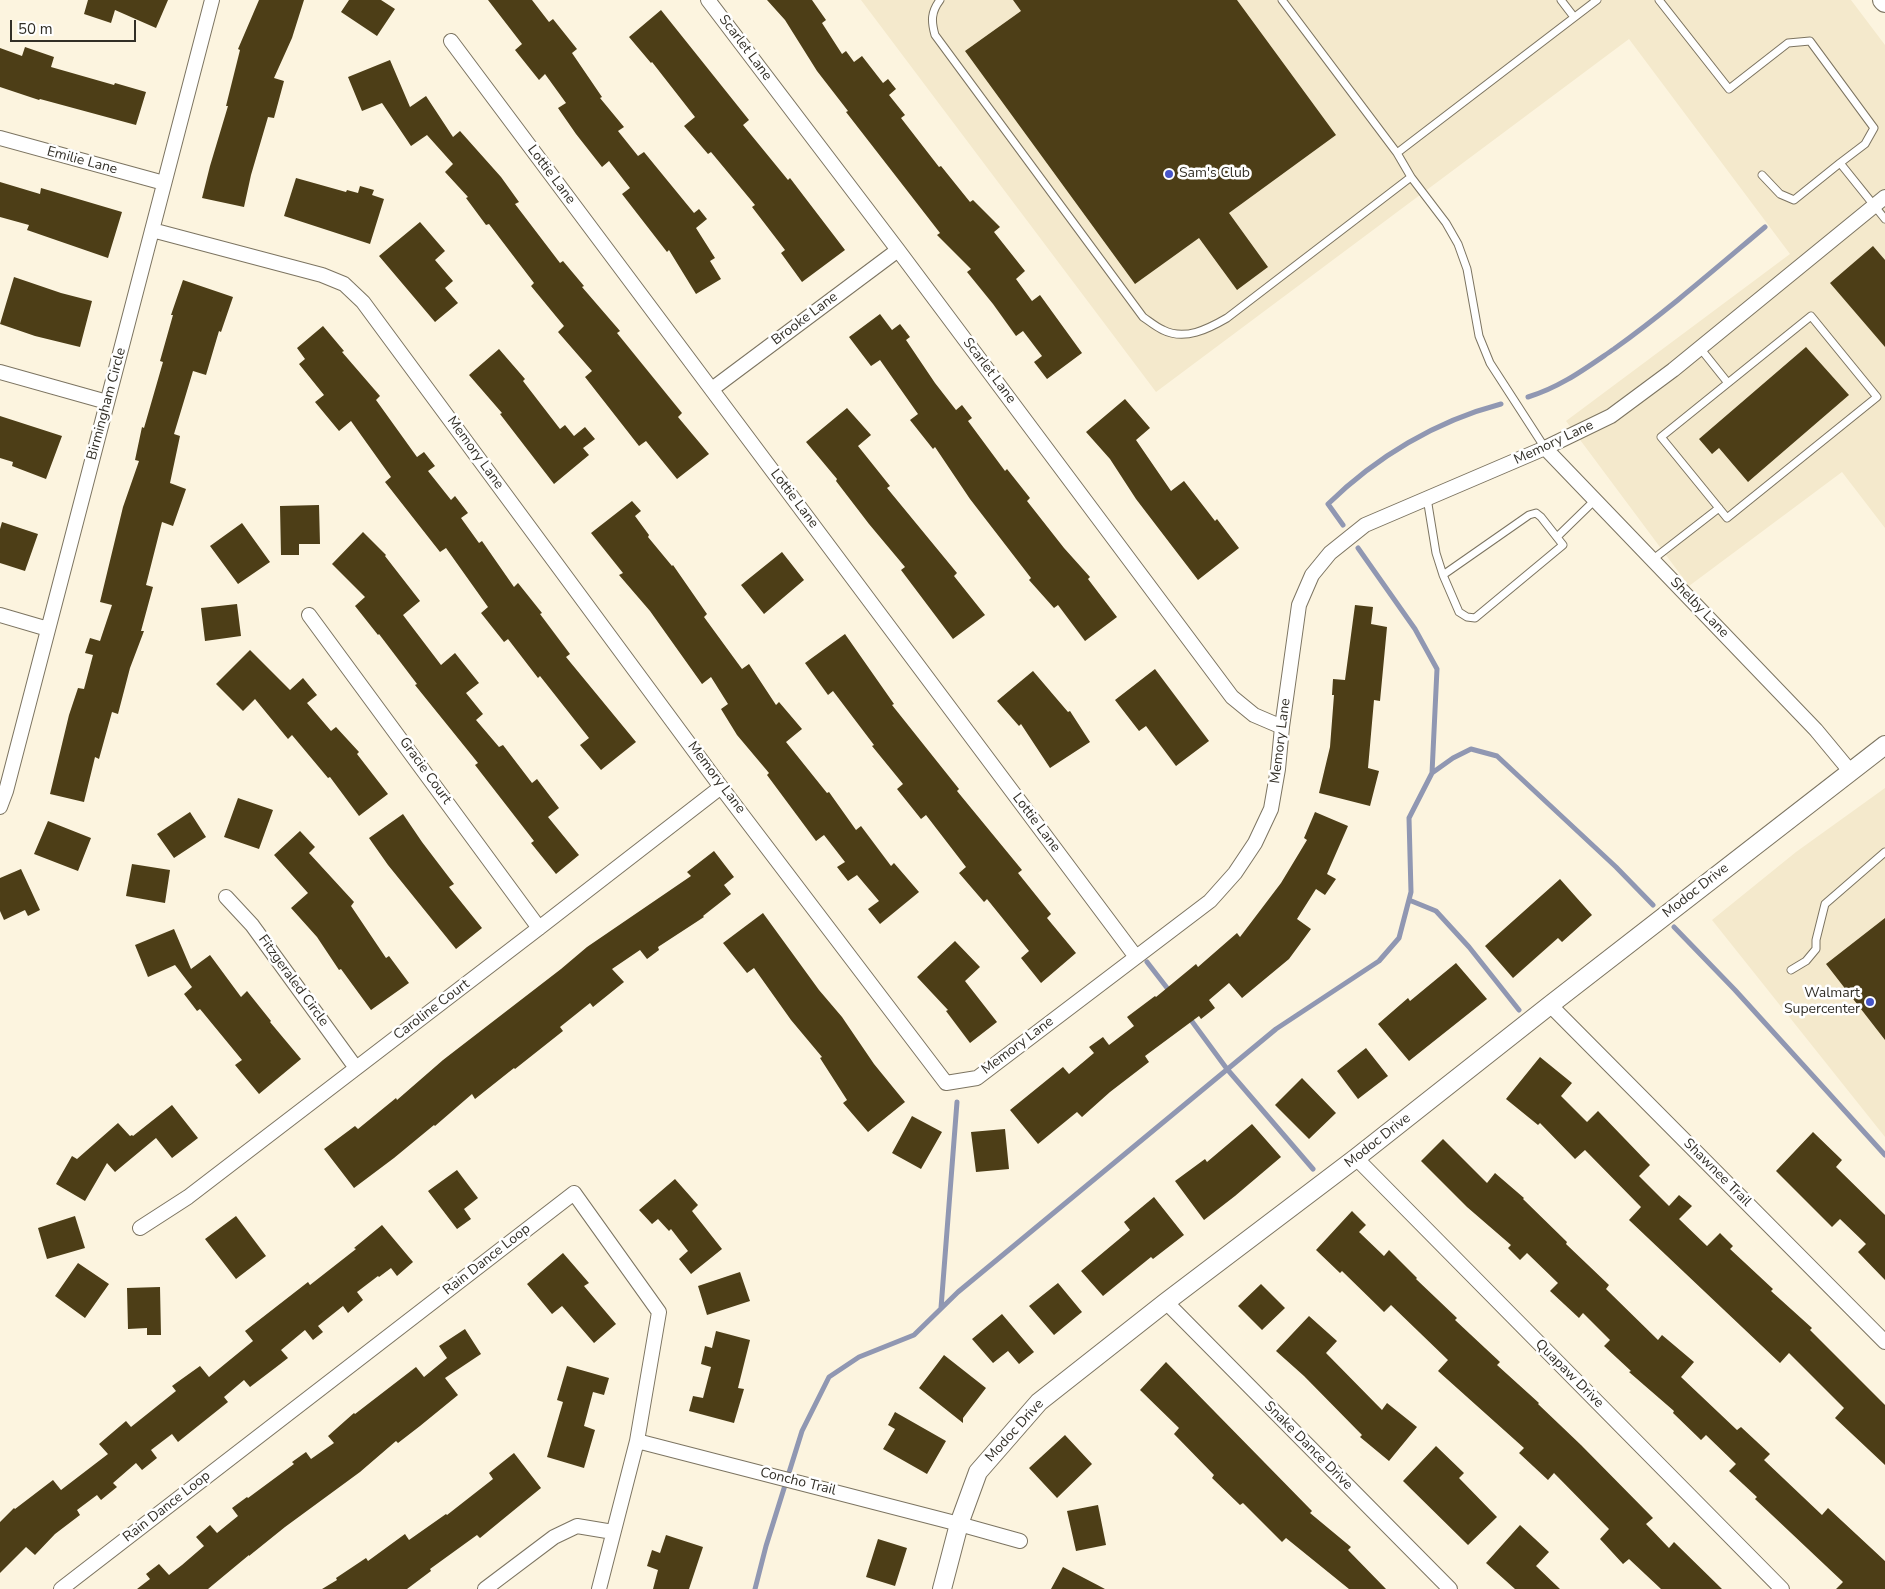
<!DOCTYPE html>
<style>
body{margin:0}
#map{position:relative;width:1885px;height:1589px;overflow:hidden;background:#fcf4df;font-family:"Nunito Sans",sans-serif}
canvas{display:block}
.scale{position:absolute;left:10px;top:20px;width:126px;height:22px;box-sizing:border-box;border:2px solid #322f27;border-top:0;padding-left:6px;font-size:15px;line-height:18px;white-space:nowrap;color:#322f27;-webkit-text-stroke:4px #fff;paint-order:stroke}
</style>
<div id="map">
<canvas width="1885" height="1589"></canvas>
<div class="scale">50 m</div>
</div>
<script>
const c = document.querySelector('canvas').getContext('2d');
c.lineJoin = 'round';
function fillPath(path, color) { c.fillStyle = color; c.fill(path, 'evenodd'); }
function stroke(path, color, width, dash) { c.strokeStyle = color; c.lineWidth = width; c.lineCap = dash ? 'butt' : 'round'; c.setLineDash(dash || []); c.stroke(path); }
function write(font, color, halo, rows, align = 'center') {
  c.font = font + ' "Nunito Sans",sans-serif'; c.lineWidth = 5; c.setLineDash([]); c.textBaseline = 'middle'; c.strokeStyle = halo; c.fillStyle = color; for (const [text, x, y, turn = 0] of rows) {
    c.save(); c.translate(x, y); c.rotate((+turn || 0) * Math.PI / 180); c.textAlign = isNaN(turn) ? turn : align; if (halo) c.strokeText(text, 0, 0); c.fillText(text, 0, 0); c.restore();
  }
}
fillPath(new Path2D(`
 M861 0H1851L1885 45V528L1842 472 1689 586 1566 421 1790 254 1629 39 1156 392Z
 M1885 788V1137L1712 920 1796 852Z`), '#f4e9cc');
stroke(new Path2D(`
 M1528 397C1561 387 1586 368 1614 349 1667 311 1715 269 1765 227
 M1343 525 1328 504C1376 457 1436 421 1501 404
 M1432 773 1453 758 1471 749 1497 756 1616 867 1653 905
 M1409 900 1436 911 1469 947 1519 1010
 M1674 927 1735 990 1885 1155
 M1147 962 1171 993
 M1188 1016 1227 1069 1313 1169
 M941 1308 957 1102
 M755 1589 766 1546 802 1431 829 1377 859 1357 914 1335 958 1292 1276 1029 1379 961 1399 938 1411 892 1409 818 1432 773 1437 669 1415 629 1358 548`), '#9097b2', 5);
fillPath(new Path2D(`
 M88 0H168L156 28 115 10 111 23 84 14Z
 M259 0H304L292 38 274 78 284 81 274 118 268 117 251 175 244 207 202 198 210 166 228 106H226L240 50 238 49Z
 M349 0H381L395 9 377 36 341 12Z
 M488 0H532L549 22 553 19 577 49 572 53 602 97 600 98 624 127 618 131 638 156 644 152 694 213 699 209 707 219 696 228 715 258 710 261 721 279 696 294 669 250 667 252 622 194 630 188 609 161 602 167 576 134 558 108 566 103 545 74 539 80 515 50 522 44Z
 M767 0H812L826 20 822 23 842 54 846 51 854 62 862 56 883 83 888 79 896 89 889 95 905 115 901 118 939 167 941 166 970 202 973 200 1000 227 994 232 1025 271 1016 279 1032 301 1040 295 1082 353 1047 379 1034 362 1042 356 1023 331 1016 336 993 304 967 272 971 269 937 235 940 233 846 112 848 111 817 71 785 20Z
 M1013 0H1237L1336 135 1229 213 1268 267 1237 290 1199 238 1135 284 965 51 1021 11Z
 M661 10 749 120 743 125 788 180 790 178 845 250 802 282 781 253 785 250 752 207 755 205 711 152 708 154 684 126 695 117 652 62 651 63 629 37Z
 M25 47 54 57 51 67 114 85 115 83 146 92 136 125 40 99 39 100 0 87V48L22 56Z
 M390 60 410 107 426 96 453 137 460 131 501 177 519 202 515 204 560 263 563 261 584 286 582 287 620 331 617 333 682 413 678 417 709 454 677 479 646 441 639 446 585 377 592 371 558 332 564 326 531 286 534 283 489 224 486 225 466 198 468 197 445 172 453 164 427 135 411 146 382 103 362 111 348 77Z
 M296 178 346 192 347 190 358 193 360 186 374 190 372 195 384 199 370 244 284 216Z
 M0 182 40 194 41 188 122 212 108 258 27 230 29 225 0 217Z
 M420 222 445 251 435 260 453 281 445 288 458 303 435 322 379 256Z
 M1873 246 1885 260V347L1830 283Z
 M14 277 61 293 92 301 80 347 35 336 0 324Z
 M183 280 233 297 221 332 219 331 206 375 193 371 174 434 180 436 170 483 186 489 173 526 162 522 146 585 153 587 141 631H144L130 668 118 714 112 712 99 759 95 757 84 802 50 794 69 715 78 688 84 689 93 655 85 653 90 638 100 641 112 605 100 602 123 507 139 461 135 460 142 427 144 428 163 362 160 361 173 315H171Z
 M880 314 892 330 900 324 910 337 906 340 935 383 956 410 962 405 972 418 968 421 1005 471 1007 469 1030 498 1027 501 1064 548 1090 577 1088 579 1117 617 1085 641 1058 605 1054 608 1029 580 1031 578 970 499 935 447 933 449 910 420 918 414 880 360 871 366 849 337Z
 M323 326 344 351 342 352 380 396 376 400 417 457 424 452 435 466 428 471 451 500 455 496 468 513 461 518 479 543 482 541 514 587 518 583 542 613 540 614 570 654 566 657 636 742 601 770 580 745 589 738 540 676 538 678 508 639 504 642 481 613 488 607 446 548 440 552 385 482 391 477 351 421 339 431 315 402 324 395 299 364 305 359 297 348Z
 M1806 347 1849 395 1748 482 1719 448 1712 454 1699 439Z
 M499 349 525 379 523 381 560 429 565 425 574 436 585 427 595 439 583 448 589 455 554 484 500 414 502 413 469 375Z
 M1125 399 1150 428 1136 440 1171 491 1184 481 1215 521 1217 519 1239 548 1198 580 1136 499 1110 459 1086 432Z
 M847 408 871 435 858 446 890 486 887 488 957 573 954 576 985 615 953 639 901 570 905 567 869 524 836 481 837 479 806 442Z
 M0 416 62 436 46 479 12 466 13 462 0 458Z
 M632 501 641 511 635 516 649 535 648 537 672 566 673 565 707 614 704 617 742 669 749 664 776 705 779 702 802 729 786 742 827 793 829 792 856 830 861 826 891 866 894 863 919 892 880 924 868 909 879 901 857 875 848 881 837 867 845 862 824 835 816 841 767 775 769 773 737 735 721 709 728 704 711 677 702 684 650 611 619 575 623 573 591 533Z
 M319 505 320 544H299V555H281L280 506Z
 M2 522 38 534 25 571 0 563V529Z
 M242 523 270 562 238 584 210 546Z
 M363 532 386 555 385 556 420 601 403 615 441 665 455 653 479 683 466 693 483 714 476 720 499 747 503 745 532 783 537 779 559 808 548 817 579 855 556 874 531 843 534 841 475 765 478 763 415 685 417 684 379 634 378 635 355 606 365 597 332 564Z
 M782 552 804 580 764 614 741 585Z
 M237 604 241 636 205 641 201 608Z
 M1355 605 1373 607 1371 624 1387 627 1380 701 1374 700 1368 768 1379 771 1370 806 1319 793 1330 747 1334 695H1332L1333 679 1345 680Z
 M845 634 894 704 892 705 959 789 957 791 1022 870 1018 873 1051 914 1047 918 1076 953 1041 983 1021 958 1029 951 987 899 984 902 959 873 966 867 926 815 921 819 897 789 903 784 872 746 874 745 833 691 828 695 805 663Z
 M250 650 290 690 303 678 317 695 307 703 331 731 336 727 359 752 357 754 388 794 359 816 330 777 328 778 292 735 288 739 255 699 243 711 216 684Z
 M1155 669 1209 741 1176 766 1146 726 1139 731 1115 700Z
 M1033 671 1068 712 1070 711 1090 742 1050 768 1021 724 1019 726 997 701Z
 M238 798 273 810 259 849 224 837Z
 M190 812 206 837 174 858 157 834Z
 M1315 812 1348 826 1327 874 1336 879 1325 895 1316 889 1297 919 1311 929 1289 959 1242 998 1229 983 1209 1000 1215 1008 1201 1019 1199 1016 1145 1056 1149 1062 1110 1092 1082 1117 1077 1112 1038 1144 1010 1110 1063 1067 1069 1074 1094 1053 1089 1047 1103 1037 1109 1045 1134 1026 1127 1017 1155 996 1156 997 1196 964 1198 967 1237 933 1240 937 1281 883 1307 840 1304 838Z
 M403 814 422 842 454 884 449 887 482 928 456 949 388 865 369 838Z
 M48 821 91 838 78 871 34 854Z
 M300 831 315 847 309 853 354 902 351 906 386 958 389 956 409 983 371 1010 341 969 339 970 317 937 291 908 308 893 274 855Z
 M714 851 734 877 724 885 731 894 703 916 704 917 658 947 659 950 647 959 640 950 612 969 624 982 593 1007 590 1003 560 1027 563 1031 515 1069 514 1068 475 1099 472 1094 435 1126 434 1125 394 1158 354 1188 324 1149 355 1126 358 1129 396 1098 397 1100 443 1060 561 969 587 947 691 876 687 872Z
 M132 864 170 870 165 903 126 896Z
 M21 869 40 910 28 916 25 910 4 920 0 911V878Z
 M1560 879 1592 915 1562 942 1558 938 1513 978 1485 946Z
 M763 913 819 990 842 1017 874 1064 905 1102 868 1132 843 1103 847 1100 820 1058 822 1057 791 1020 754 968 747 973 723 943Z
 M1885 918V1040L1826 964Z
 M174 929 191 969 210 955 241 997 247 991 271 1021 270 1022 301 1059 259 1094 235 1065 242 1060 200 1009 197 1011 184 994 192 987 175 965 148 977 135 945Z
 M955 941 980 967 965 981 997 1022 970 1043 946 1011 948 1010 917 977Z
 M1456 963 1487 999 1409 1061 1378 1024 1408 998 1410 1001Z
 M1366 1048 1388 1076 1358 1099 1337 1071Z
 M1540 1057 1572 1083 1561 1096 1587 1122 1598 1111 1650 1165 1639 1176 1669 1206 1679 1195 1692 1206 1679 1219 1707 1246 1720 1233 1733 1246 1730 1249 1773 1289 1771 1291 1812 1328 1810 1330 1885 1405V1465L1835 1418 1844 1408 1789 1353 1780 1363 1629 1220 1641 1207 1585 1150 1575 1159 1540 1123 1538 1125 1506 1099Z
 M1302 1078 1336 1113 1309 1139 1275 1105Z
 M172 1105 198 1138 172 1158 156 1138 115 1172 107 1163 85 1201 56 1184 72 1156 77 1159 118 1123 130 1136 132 1135 133 1136Z
 M912 1116 942 1132 921 1169 892 1153Z
 M1252 1124 1281 1157 1235 1196 1204 1220 1175 1181 1205 1159 1207 1162Z
 M1005 1129 1009 1169 976 1172 971 1132Z
 M1813 1132 1842 1160 1836 1167 1885 1215V1280L1858 1252 1866 1244 1840 1219 1832 1227 1776 1171Z
 M1443 1139 1487 1183 1495 1173 1524 1198 1523 1199 1567 1242 1566 1244 1609 1285 1606 1289 1658 1340 1662 1335 1694 1362 1681 1377 1737 1430 1741 1427 1770 1454 1764 1460 1822 1515 1828 1508 1885 1561V1589H1836L1843 1582 1755 1499 1757 1497 1729 1471 1736 1464 1706 1435 1701 1440 1673 1413 1674 1411 1629 1372 1631 1371 1604 1346 1610 1340 1583 1313 1579 1318 1550 1291 1558 1283 1527 1253 1520 1260 1508 1248 1511 1245 1467 1207 1421 1161Z
 M457 1170 478 1198 464 1209 471 1219 457 1229 428 1191Z
 M675 1179 698 1205 692 1211 722 1249 691 1274 679 1259 688 1251 671 1229 669 1231 658 1219 652 1224 639 1210Z
 M1154 1197 1184 1235 1153 1259 1151 1257 1103 1296 1081 1271 1130 1230 1124 1222Z
 M1352 1211 1366 1225 1359 1232 1384 1256 1389 1250 1417 1278 1416 1279 1457 1318 1455 1320 1500 1362 1497 1365 1539 1403 1538 1404 1581 1445 1653 1518 1646 1524 1669 1548 1674 1542 1722 1589H1661L1629 1559 1623 1564 1600 1539 1609 1529 1554 1473 1548 1480 1519 1453 1524 1448 1438 1371 1448 1360 1391 1305 1384 1312 1342 1271 1340 1273 1316 1250Z
 M75 1216 85 1248 47 1259 38 1228Z
 M236 1216 266 1256 236 1279 205 1239Z
 M382 1225 413 1262 397 1276 391 1268 379 1277 378 1276 357 1292 363 1300 348 1313 343 1306 318 1326 323 1332 313 1340 305 1330 281 1350 288 1358 275 1368 250 1387 244 1380 224 1397 228 1402 178 1442 172 1434 151 1450 157 1458 142 1470 136 1463 113 1483 117 1487 101 1500 97 1495 77 1510 80 1515 55 1534 35 1555 26 1547 0 1573V1522L14 1508 15 1509 53 1480 61 1490 108 1454 99 1444 126 1421 131 1427 176 1391 172 1386 200 1366 209 1377 253 1341 245 1331 308 1282 310 1285 356 1249 354 1248Z
 M563 1253 589 1283 584 1286 616 1324 594 1343 562 1306 552 1314 527 1284Z
 M78 1263 109 1284 85 1318 55 1296Z
 M740 1272 750 1301 707 1315 698 1286Z
 M1058 1283 1082 1312 1054 1335 1029 1306Z
 M1261 1284 1285 1308 1262 1330 1238 1306Z
 M160 1287 161 1335H147V1328L128 1329 127 1288Z
 M1002 1314 1034 1352 1019 1364 1008 1351 993 1363 972 1339Z
 M1309 1316 1337 1341 1326 1353 1382 1410 1387 1403 1417 1427 1389 1461 1360 1437 1362 1435 1304 1376 1276 1351Z
 M465 1329 481 1354 445 1378 458 1395 420 1426 398 1443 396 1441 360 1472 285 1527 249 1556V1555L208 1589H137L150 1579 146 1574 159 1564 169 1575 182 1565 204 1546 196 1537 210 1525 217 1533 238 1516 232 1508 247 1497 248 1498 294 1464 292 1462 306 1452 311 1459 334 1443 328 1436 354 1413 355 1414 416 1367 424 1377 447 1358 439 1346Z
 M716 1331 750 1340 738 1388 744 1389 734 1423 689 1411 693 1396 703 1398 711 1367 701 1364 705 1346 712 1348Z
 M944 1355 986 1388 963 1418V1423L919 1388Z
 M1166 1362 1312 1511 1310 1513 1351 1547 1348 1550 1386 1589H1349L1286 1538 1282 1542 1243 1503 1240 1505 1212 1478 1214 1475 1174 1434 1179 1428 1140 1390Z
 M567 1366 609 1378 604 1395 593 1392 584 1426 595 1430 584 1468 547 1457 563 1402 557 1400Z
 M895 1412 946 1441 927 1474 883 1449 895 1429 888 1425Z
 M1065 1435 1092 1464 1057 1498 1029 1468Z
 M1436 1446 1464 1473 1459 1478 1497 1517 1468 1545 1403 1481Z
 M514 1453 541 1488 480 1538 477 1535 430 1569 431 1571 407 1589H322L337 1580 336 1578 366 1558 368 1561 405 1534 409 1540 446 1514 447 1515 493 1479 489 1473Z
 M1098 1505 1106 1545 1076 1551 1067 1511Z
 M1520 1525 1549 1552 1536 1566 1560 1589H1515L1486 1563Z
 M666 1535 703 1547 689 1589H653L658 1570 647 1566 652 1550 660 1553Z
 M878 1539 907 1548 895 1586 866 1577Z
 M1063 1567 1105 1589H1051Z`), '#4d3e17');
const service = new Path2D(`
 M940 0C931 12 931 21 935 35L1143 317C1149 321 1156 327 1163 330 1185 341 1208 329 1227 318L1411 177
 M1282 0 1397 153 1411 177 1446 223 1458 244 1467 269 1479 336 1490 363 1545 448
 M1561 0 1574 17
 M1659 0 1729 89 1788 43 1810 41 1874 128 1865 144 1840 163 1885 219
 M1397 153 1597 0
 M1762 175 1780 194 1794 200 1840 163
 M1811 316 1877 397 1727 518 1661 437Z
 M1700 348 1728 383
 M1427 498 1436 553 1443 575 1459 612 1467 617 1475 618 1563 545 1541 517 1536 513 1529 515 1443 575
 M1557 537 1595 500
 M1652 560 1719 508
 M1791 970 1806 961 1816 949V940L1825 904 1885 852`);
const minor = new Path2D(`
 M708 0 898 250 1232 697 1254 715 1282 727
 M451 41 1136 957
 M0 138 164 183
 M152 230 322 275 344 284 363 302 721 787 946 1083 977 1078 1210 901 1235 873 1255 843 1271 809 1278 769 1282 727 1299 605 1312 575 1330 553 1365 525 1545 448 1611 416 1673 370 1885 197
 M0 372 107 402
 M712 389 898 250
 M1545 448 1816 730 1850 771
 M0 615 48 629
 M309 615 539 928
 M0 807 6 791 212 0
 M226 897 252 925 356 1068
 M1550 1005 1885 1342
 M1356 1158 1782 1589
 M140 1228 188 1197 539 928 721 787
 M1166 1302 1450 1589
 M637 1441 959 1524 1020 1541
 M61 1589 574 1193 659 1312 637 1441 599 1589
 M485 1589 554 1537 577 1526 613 1532`);
const tertiary = new Path2D(`
 M942 1589 959 1524 978 1472 1039 1402 1166 1302 1356 1158 1550 1005 1885 745`);
const secondary = new Path2D(`
 M1883 0 1885 2`);
stroke(service, '#7c7461', 9);
stroke(minor, '#7c7461', 16);
stroke(tertiary, '#7c7461', 20);
stroke(secondary, '#7c7461', 22);
stroke(service, '#fff', 7);
stroke(minor, '#fff', 14);
stroke(tertiary, '#fff', 18);
stroke(secondary, '#fff', 20);
for (const [x, y, r, color] of [
 [1169,174,5,"#4654c9"],
 [1870,1002,5,"#4654c9"]
]) { const dot = new Path2D(); dot.arc(x, y, r, 0, 2 * Math.PI); c.fillStyle = color; c.fill(dot); stroke(dot, '#fff', 2); }
write('14px', '#322f27', '#fff', [
 ["Scarlet Lane",745,48,53],
 ["Emilie Lane",82,161,15],
 ["Lottie Lane",551,175,53],
 ["Brooke Lane",805,319,-37],
 ["Scarlet Lane",989,371,53],
 ["Birmingham Circle",107,404,-75],
 ["Memory Lane",1554,443,-25],
 ["Memory Lane",475,453,54],
 ["Lottie Lane",794,499,53],
 ["Shelby Lane",1699,608,46],
 ["Memory Lane",1281,741,-83],
 ["Gracie Court",425,771,54],
 ["Memory Lane",716,778,53],
 ["Lottie Lane",1036,823,53],
 ["Modoc Drive",1696,891,-38],
 ["Fitzgeraled Circle",293,981,54],
 ["Caroline Court",432,1010,-37],
 ["Memory Lane",1018,1046,-37],
 ["Modoc Drive",1378,1141,-38],
 ["Shawnee Trail",1717,1173,45],
 ["Rain Dance Loop",487,1260,-38],
 ["Quapaw Drive",1569,1374,45],
 ["Modoc Drive",1015,1431,-48],
 ["Snake Dance Drive",1308,1446,45],
 ["Concho Trail",798,1482,14],
 ["Rain Dance Loop",167,1507,-38]
]);
write('14px', '#322f27', '#fff', [
 ["Sam's Club",1179,174],
 ["Walmart",1860,994,"right"],
 ["Supercenter",1860,1010,"right"]
], 'left');
</script>
